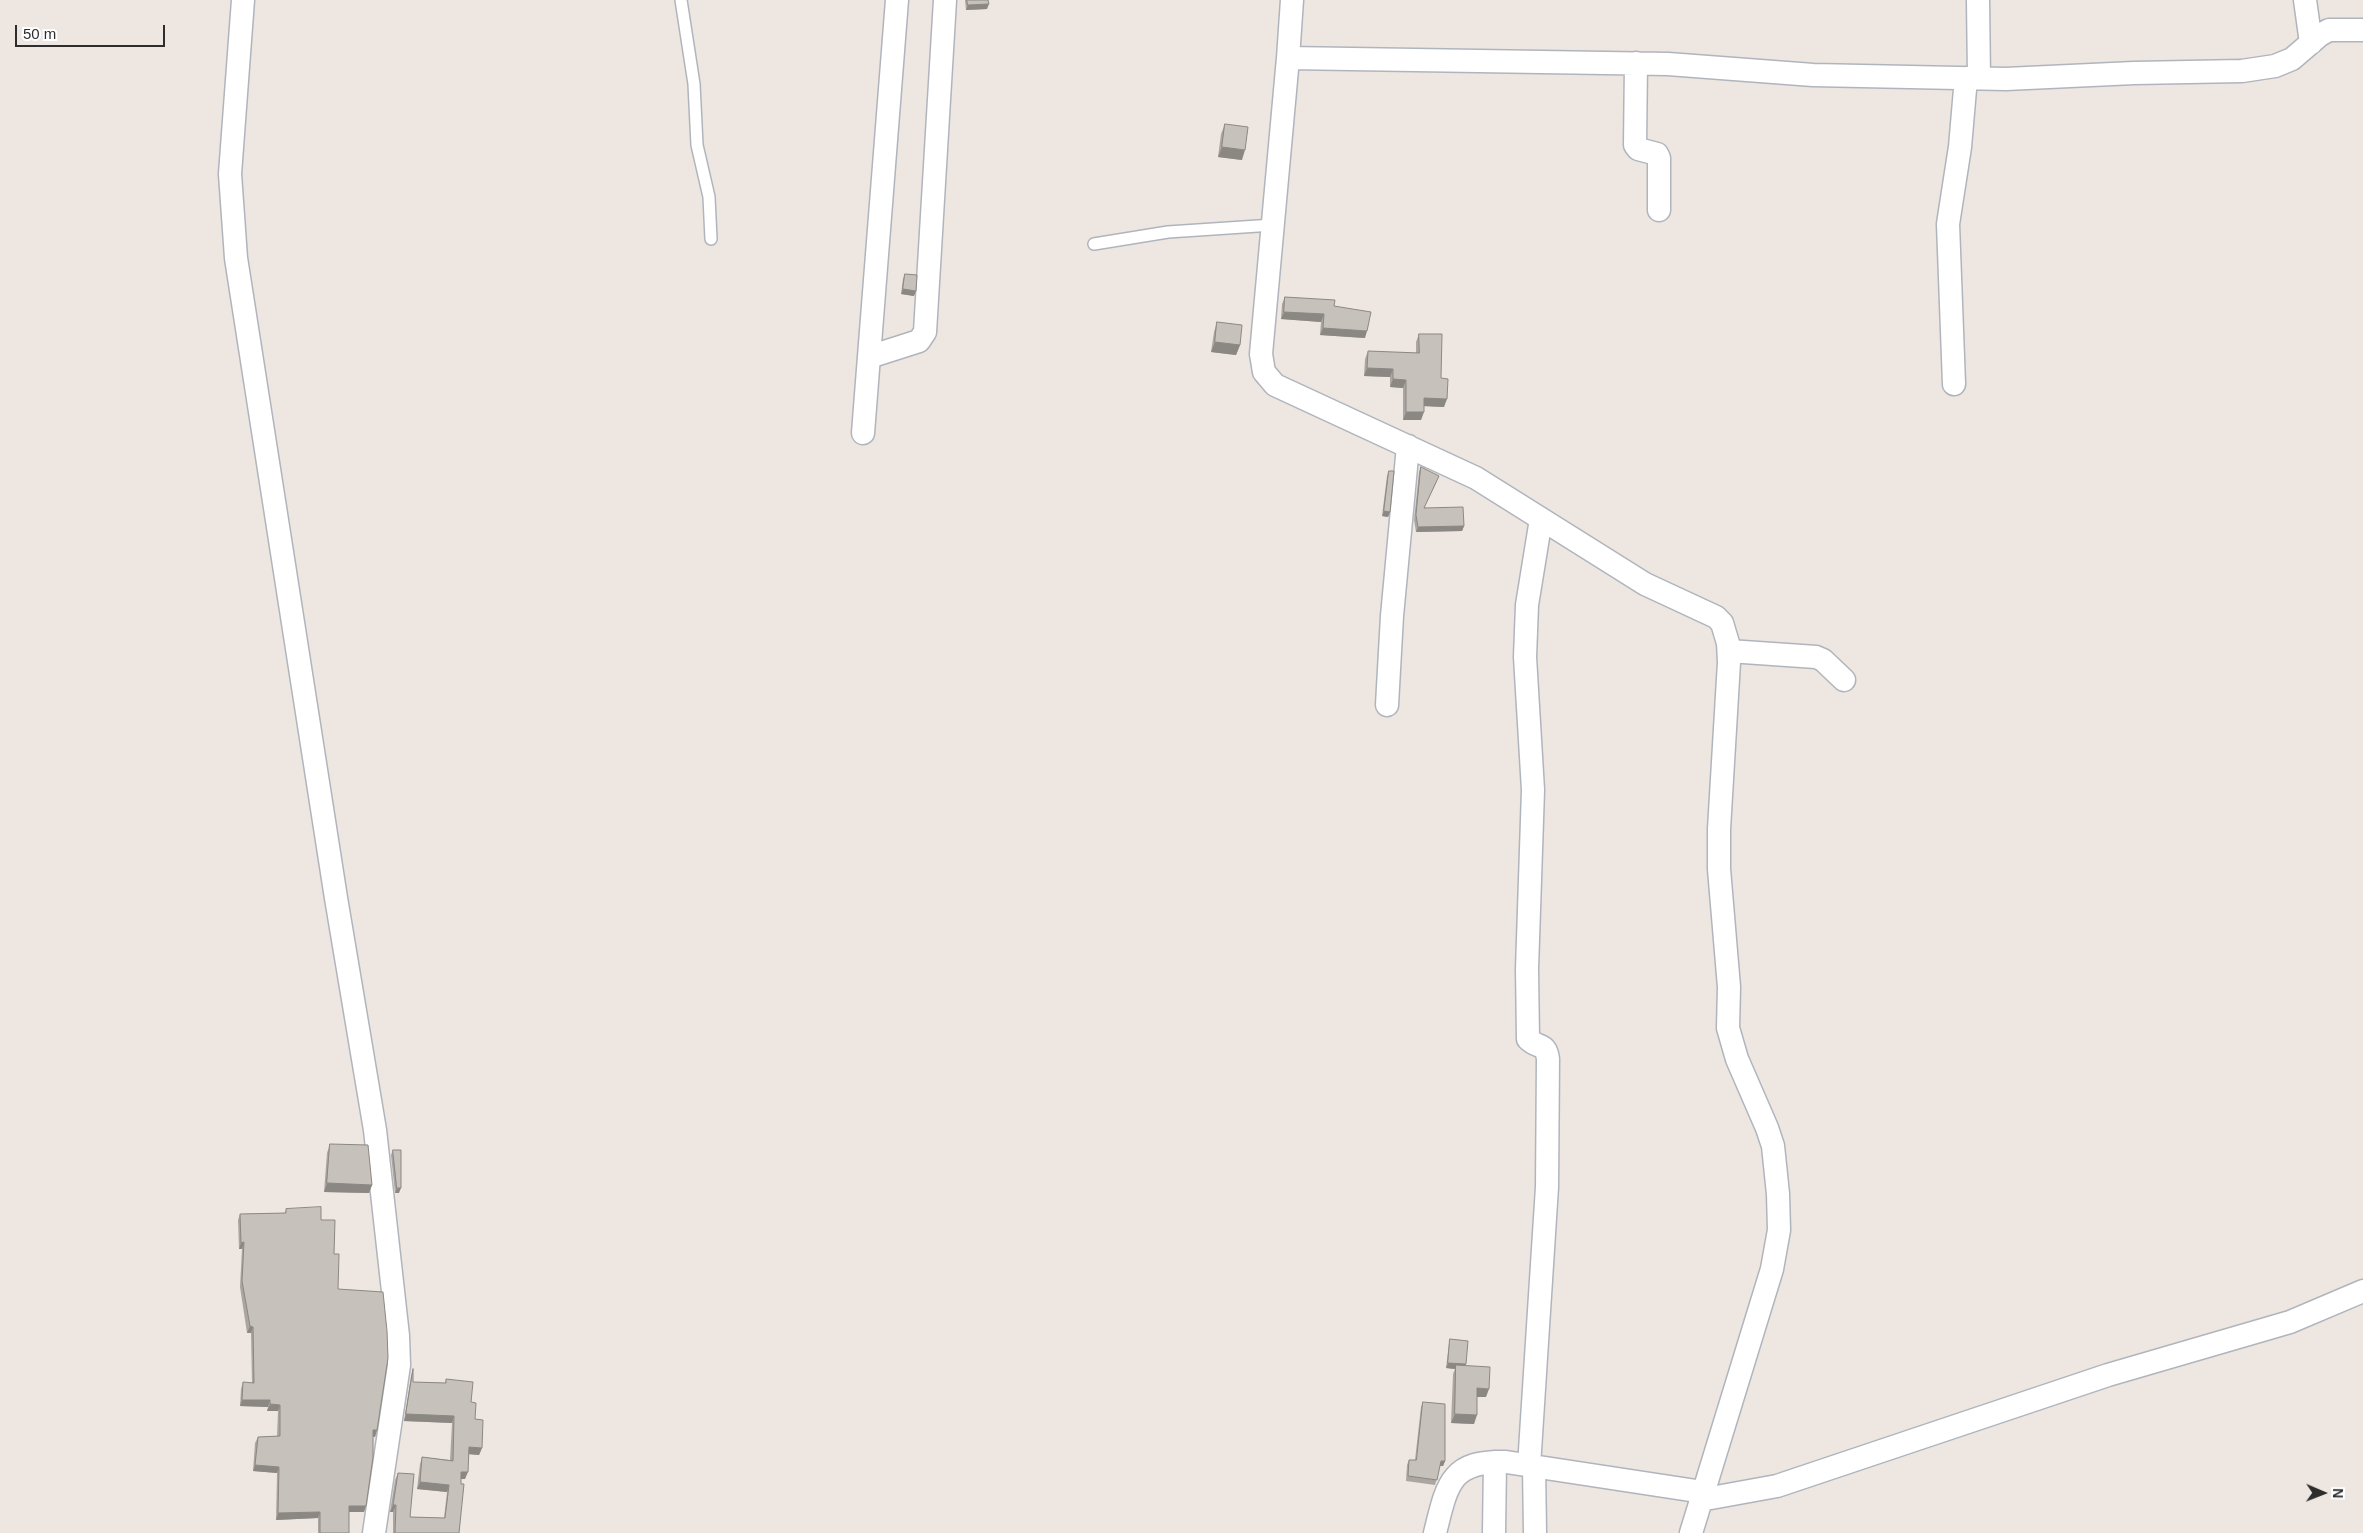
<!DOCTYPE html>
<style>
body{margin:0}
#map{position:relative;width:2363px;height:1533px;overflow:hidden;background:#eee6e0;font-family:Helvetica,sans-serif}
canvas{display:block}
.north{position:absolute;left:2298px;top:1468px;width:50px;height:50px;-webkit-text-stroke:4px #fff;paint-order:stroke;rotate:91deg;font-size:14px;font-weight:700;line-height:20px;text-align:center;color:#2d2d2d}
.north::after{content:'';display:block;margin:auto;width:18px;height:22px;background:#2d2d2d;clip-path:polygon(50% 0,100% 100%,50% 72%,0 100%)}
.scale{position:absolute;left:15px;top:25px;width:150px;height:22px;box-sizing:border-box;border:2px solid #2d2d2d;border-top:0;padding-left:6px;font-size:15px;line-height:18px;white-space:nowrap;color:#2d2d2d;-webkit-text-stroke:4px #fff;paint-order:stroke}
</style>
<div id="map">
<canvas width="2363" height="1533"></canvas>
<div class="north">N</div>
<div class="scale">50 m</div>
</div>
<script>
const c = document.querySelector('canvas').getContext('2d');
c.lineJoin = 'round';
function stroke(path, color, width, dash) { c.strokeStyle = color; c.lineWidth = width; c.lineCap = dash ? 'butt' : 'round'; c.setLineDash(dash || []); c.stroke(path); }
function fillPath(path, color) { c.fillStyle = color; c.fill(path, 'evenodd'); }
const lane = new Path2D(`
 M681 0 694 84 697 145 709 197 711 239
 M1094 244 1168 232 1273 225`);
const street = new Path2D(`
 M243 0 230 174 236 258 336 898 375 1130 398 1336 399 1365 374 1533
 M1292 0 1288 58 1261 354 1264 372 1275 385 1476 478 1645 584 1716 617 1722 623 1728 643 1729 662 1719 829V869L1729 987 1728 1028 1737 1059 1767 1128 1773 1146 1778 1194 1779 1230 1772 1269 1691 1533
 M1978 0 1979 78
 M2305 0 2311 43
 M1288 58 1668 64 1813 75 2006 79 2134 73 2242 71 2275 66 2292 59 2320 35 2329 30H2363
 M1636 63 1635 145 1638 149 1657 154 1659 158V210
 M869 357 919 341 925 332 945 0
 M1954 384 1948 224 1960 147 1966 78
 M863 433 897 0
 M1729 651 1816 657 1823 660 1844 680
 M1387 705 1392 616 1408 446
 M1529 1466 1547 1187 1548 1059C1546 1042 1538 1049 1528 1039L1527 969 1533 790 1525 657 1527 605 1541 519
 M1534 1466 1535 1533
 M1700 1500 1777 1486 2108 1375 2290 1322 2363 1291
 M1435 1533C1447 1485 1450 1460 1506 1462L1703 1492
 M1494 1533 1495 1462`);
stroke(lane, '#b0b5bd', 14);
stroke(street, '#b0b5bd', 25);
stroke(lane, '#fff', 11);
stroke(street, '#fff', 22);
fillPath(new Path2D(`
 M965 0H988L987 9 966 10Z
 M1225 124 1242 160 1218 157 1221 134Z
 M905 274 914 296 901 294 903 279Z
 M1285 297 1334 306 1365 338 1320 335 1321 322 1281 319 1282 304Z
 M1217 322 1240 345 1236 355 1211 352 1214 332Z
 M1419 334 1441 378 1444 407 1424 406 1421 420H1403V388L1390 387V377L1364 376 1365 359 1368 351 1416 353V342Z
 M1421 467 1437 481 1424 507 1464 526 1462 531 1416 532 1414 520 1419 472Z
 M1389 471 1390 512 1388 517 1382 516 1387 476Z
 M330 1144 372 1185 369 1193 324 1192 327 1153Z
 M393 1150 399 1193H395L391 1155Z
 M286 1209 321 1220 334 1254 338 1289 377 1430 375 1437 373 1436 364 1512H349V1533H318V1518L276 1520 277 1473 253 1471 255 1443 258 1437 277 1436 278 1411H267L268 1407 240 1406 241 1389 243 1382 252 1383 251 1333H247L240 1287 242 1249H239L238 1220 240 1214 285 1213Z
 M1450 1339 1465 1366 1486 1397H1477L1474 1424 1451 1423 1453 1374 1455 1369 1446 1368 1449 1344Z
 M413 1369V1382L445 1383 446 1379 471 1402 482 1448 479 1455 469 1454 465 1479H461L459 1533H393V1512H390L395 1480 398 1473 410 1517 444 1518 447 1492 417 1489 420 1464 422 1457 450 1460 452 1423 404 1421 411 1376Z
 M1423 1402 1445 1461 1443 1466H1440L1435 1485 1406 1481 1407 1465 1409 1460H1415L1421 1407Z`), '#aba6a1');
fillPath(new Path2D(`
 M989 4 987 9 966 10 968 5Z
 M1222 147 1245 150 1242 160 1218 157Z
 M903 289 916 291 914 296 901 294Z
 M1284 312 1324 314 1321 322 1281 319Z
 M1323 328 1367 331 1365 338 1320 335Z
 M1215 342 1240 345 1236 355 1211 352Z
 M1367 368 1393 369 1390 377 1364 376Z
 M1393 379 1406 380 1403 388 1390 387Z
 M1424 398 1447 399 1444 407 1422 406Z
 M1406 412H1424L1421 420H1403Z
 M1384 511 1390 512 1388 517 1382 516Z
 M1464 526 1462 531 1416 532 1418 527Z
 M327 1183 372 1185 369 1193 324 1192Z
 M397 1188H401L399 1193H395Z
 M244 1242 242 1249H239L241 1243Z
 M250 1326 253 1327 251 1333H247Z
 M1448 1363 1466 1364 1464 1370 1456 1365 1455 1369 1446 1368Z
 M1477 1388 1489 1389 1486 1397H1474Z
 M242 1400H270L268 1407 240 1406Z
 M270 1404 280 1405 278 1411H267Z
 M406 1414 454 1416 452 1423 404 1421Z
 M1455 1414 1477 1415 1474 1424 1451 1423Z
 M373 1430H377L375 1437 370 1436Z
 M469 1447 482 1448 479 1455 467 1454Z
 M1441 1461H1445L1443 1466H1439Z
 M255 1465 279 1467 277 1473 253 1471Z
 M461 1472H468L465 1479H459Z
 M420 1482 449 1485 447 1492 417 1489Z
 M393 1505H396L393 1512H390Z
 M349 1506H366L364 1512H346Z
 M320 1512 318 1518 276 1520 278 1513Z`), '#8b8783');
const building = new Path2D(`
 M967 0H988L989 4 968 5Z
 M1225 124 1248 127 1245 150 1222 147Z
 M905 274 917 275 916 291 903 289Z
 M1285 297 1335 300 1334 306 1371 312 1367 331 1323 328 1324 314 1284 312Z
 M1217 322 1242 325 1240 345 1215 342Z
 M1419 334H1442L1441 378 1448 379 1447 399 1424 398V412H1406V380L1393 379V369L1367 368 1368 351 1419 353Z
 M1421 467 1439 476 1424 508 1463 507 1464 526 1418 527 1416 515Z
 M1389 471H1394L1390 512 1384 511Z
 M330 1144 368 1145 372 1185 327 1183Z
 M393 1150H401V1188H397Z
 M321 1207V1220H335L334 1254H339L338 1289 383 1292 387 1331 388 1358 377 1430H373V1457L366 1506H349V1533H320V1512L278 1513 279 1467 255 1465 258 1437 280 1436V1405L270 1404V1400H242L243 1382 254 1383 253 1327 250 1326 242 1281 244 1242 241 1243 240 1214 286 1213V1209Z
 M1450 1339 1468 1341 1466 1364 1448 1363Z
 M1456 1365 1490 1367 1489 1389 1477 1388V1415L1455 1414Z
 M413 1369V1382L446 1383V1379L473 1382 471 1402 476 1403 475 1419 483 1420 482 1448 469 1447 468 1472H461V1484H464L459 1533H395L396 1505H393L398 1473 414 1474 410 1517 445 1518 449 1485 420 1482 422 1457 453 1461 454 1416 406 1414Z
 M1423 1402 1445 1404V1461H1441L1437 1480 1408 1476 1409 1460H1416Z`);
fillPath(building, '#c7c1bb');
stroke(building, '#8b8783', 1);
</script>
